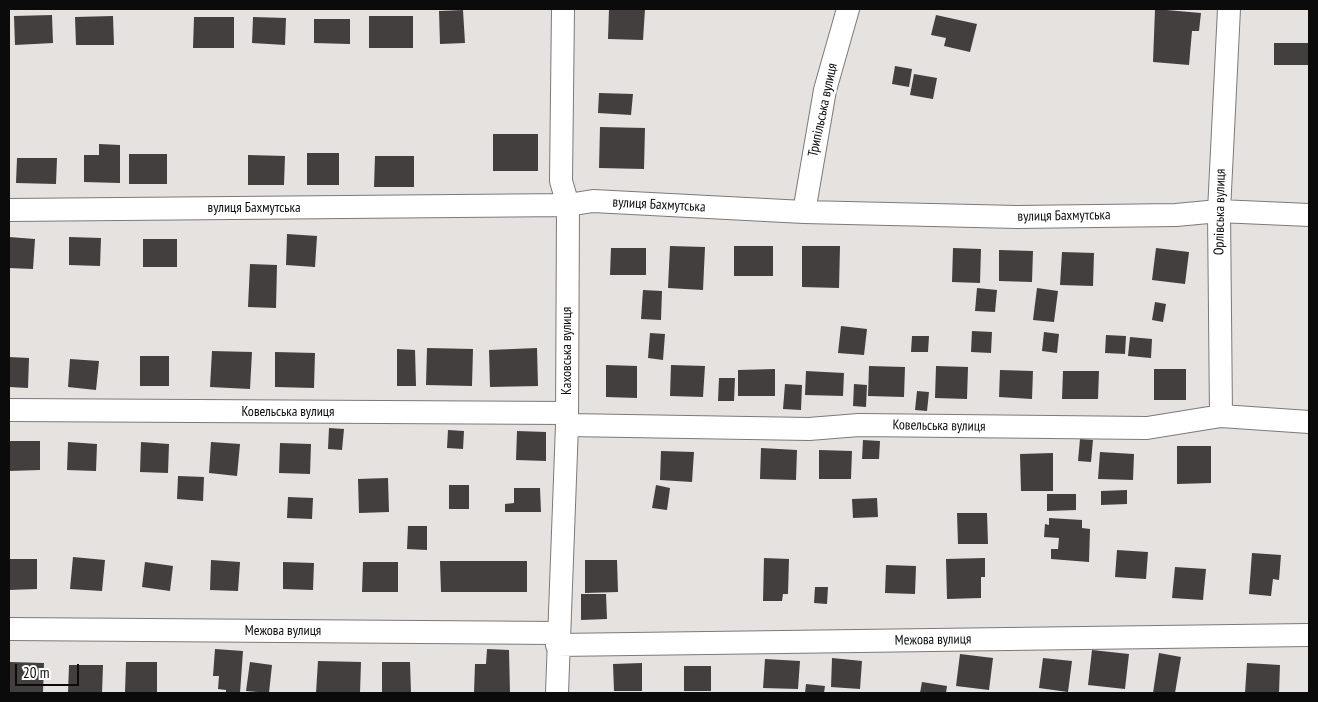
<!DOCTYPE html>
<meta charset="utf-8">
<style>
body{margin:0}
#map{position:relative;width:1318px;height:702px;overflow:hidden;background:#e5e2e0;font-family:"PT Sans Narrow",sans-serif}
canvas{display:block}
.frame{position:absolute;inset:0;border:10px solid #0c0b0b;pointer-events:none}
.scale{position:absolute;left:15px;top:664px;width:64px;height:22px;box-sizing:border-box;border:2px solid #0c0b0b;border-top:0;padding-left:6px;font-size:15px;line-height:18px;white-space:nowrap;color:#0c0b0b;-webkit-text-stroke:4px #fff;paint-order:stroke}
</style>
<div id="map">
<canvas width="1318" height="702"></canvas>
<div class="frame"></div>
<div class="scale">20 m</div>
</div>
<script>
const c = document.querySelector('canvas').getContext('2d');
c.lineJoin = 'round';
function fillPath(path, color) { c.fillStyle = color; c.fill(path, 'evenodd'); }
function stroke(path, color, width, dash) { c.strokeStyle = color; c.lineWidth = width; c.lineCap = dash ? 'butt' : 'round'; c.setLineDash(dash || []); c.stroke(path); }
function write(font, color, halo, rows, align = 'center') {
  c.font = font + ' "PT Sans Narrow",sans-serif'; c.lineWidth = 5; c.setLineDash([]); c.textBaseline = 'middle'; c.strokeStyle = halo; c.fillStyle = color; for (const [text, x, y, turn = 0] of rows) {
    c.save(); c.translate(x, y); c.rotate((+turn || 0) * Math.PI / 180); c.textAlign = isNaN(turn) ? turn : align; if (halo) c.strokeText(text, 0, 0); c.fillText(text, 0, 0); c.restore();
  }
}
fillPath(new Path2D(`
 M609 9H645L643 40 608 39Z
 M1155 9 1201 13 1199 31H1192L1189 65 1153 62Z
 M463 10 465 43 440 44 439 11Z
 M52 15 53 43 15 45 14 16Z
 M936 15 977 24 970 52 944 46 946 38 931 35Z
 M113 16 114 45H76L75 17Z
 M369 16H413V48H369Z
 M194 17H234V48H193Z
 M253 17 286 18 285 45 252 43Z
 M314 19H350V44L314 43Z
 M1274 43H1309V65H1274Z
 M895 66 912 69 909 87 892 84Z
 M914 74 937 78 933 99 910 95Z
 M599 93 633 94 631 115 598 113Z
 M600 127 645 128 644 169 599 168Z
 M493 134H538V171H493Z
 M99 144 120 145V183L84 182V155H99Z
 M307 153H339V185H307Z
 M129 154H167V184H129Z
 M248 155 285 156 284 185H248Z
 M375 156H414V187H374Z
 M17 158H57L56 184 16 183Z
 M287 234 317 236 315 267 286 265Z
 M9 237 35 239 33 269 9 268Z
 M69 237 101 238 100 266 69 265Z
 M143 239H177V267H143Z
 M670 246 705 247 703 290 668 288Z
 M734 246H773V276H734Z
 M802 246H840L839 288 802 287Z
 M611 248H646V275H610Z
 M953 248 981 249 980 283 952 282Z
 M1156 248 1189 252 1185 284 1152 280Z
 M999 250 1033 251 1032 282 999 281Z
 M1062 252 1094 253 1093 286 1060 285Z
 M250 264 277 265 276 308 248 307Z
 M977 288 997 290 995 312 975 311Z
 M1037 288 1058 291 1054 322 1033 320Z
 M643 290 662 291 661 320 641 319Z
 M1155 302 1166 304 1163 322 1152 320Z
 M841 326 867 329 864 355 838 353Z
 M972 331 992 332 991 353 971 352Z
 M1044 332 1059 334 1057 353 1042 351Z
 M650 333 665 334 663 360 648 358Z
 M1106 335 1126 336 1125 354 1105 353Z
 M912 336H929L928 352H911Z
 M1130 337 1152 339 1151 358 1128 356Z
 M427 348 473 349 472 386 426 385Z
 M537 348 538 386 490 387 489 350Z
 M397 349 415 350 416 386H397Z
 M212 351 252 352 250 389 210 387Z
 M275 352 315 353 314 388 275 387Z
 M140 356H169V386H140Z
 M9 357 29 358 28 388 9 387Z
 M70 359 99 361 96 390 68 387Z
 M606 365 637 366V398L606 397Z
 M671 365 705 366 703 397 670 396Z
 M869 366 905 367 904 397 868 396Z
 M936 366 968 367 967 399 935 398Z
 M775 369V396H738V370Z
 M1154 369H1186V400H1154Z
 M1000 370 1033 371 1032 399 999 397Z
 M806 371 844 373 843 396 805 395Z
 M1063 371H1099L1098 399H1062Z
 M719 378H735L734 401H718Z
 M785 384 802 385 801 410 783 409Z
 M854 384 867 385 866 407 853 406Z
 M917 391 929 392 927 411 915 410Z
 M329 428 344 429 342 450 328 449Z
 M448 430 464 431 463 449 447 448Z
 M517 431 546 432V461L516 460Z
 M1080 439 1093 440 1091 462 1078 461Z
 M863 440 880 441 879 459H862Z
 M9 441H40V470L9 471Z
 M68 442 97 444 96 471 67 470Z
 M141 442 169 444 168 473 140 472Z
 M211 442 240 444 237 476 209 473Z
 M280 443 311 444 310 474 279 473Z
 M1177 446H1211V483L1177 484Z
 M761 448 797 450 796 480 760 479Z
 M819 450 852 451 851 479H819Z
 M661 451 694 452 692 482 660 480Z
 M1100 452 1134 454 1133 480 1098 479Z
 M1053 453V491H1021L1020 454Z
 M178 476 204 477 203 501 177 499Z
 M388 478 389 512 359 513 358 479Z
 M449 485H469V509H449Z
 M656 485 670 488 667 510 652 508Z
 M514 488H540L541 512H505V504L514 503Z
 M1127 490V504L1101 505V491Z
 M1047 494H1076V510L1047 511Z
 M288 497 313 498 312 519 287 518Z
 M877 498 878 517 853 518 852 499Z
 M957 513H987L988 544H958Z
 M1049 518 1082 520V528L1090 529 1089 562 1051 559V549H1058L1059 538 1044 537 1045 524 1049 525Z
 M408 526H427V550L407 549Z
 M1117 550 1148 552 1146 579 1115 577Z
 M1252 553 1281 555 1279 580 1273 579 1271 596 1249 594Z
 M73 557 105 560 102 591 70 589Z
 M764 558 789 559 788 594H783L782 601H763Z
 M985 558V577H981V598L947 599 946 559Z
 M9 559H37V589L9 590Z
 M211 560 240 562 238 591 210 590Z
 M585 560H617L618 592 585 593Z
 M440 561H527V592H441Z
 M145 562 173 566 170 591 142 587Z
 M283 562 314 563 313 590 283 589Z
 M363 562H398V592H362Z
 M886 565 916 566 915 594 885 593Z
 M1175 567 1206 569 1203 600 1172 598Z
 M815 587H828L827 604 814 603Z
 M581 594H606L607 619 581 620Z
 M215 649 243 651 240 693H226V690L218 689 219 676H213Z
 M487 649 509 650 510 693H474L475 664H486Z
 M1092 650 1129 654 1125 689 1088 685Z
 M1159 653 1181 657 1175 693H1153Z
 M960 654 993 658 989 690 956 686Z
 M832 658 862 661 860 689 831 687Z
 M1043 658 1072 661 1068 692 1039 688Z
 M765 659 800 661 798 689 763 688Z
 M318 661 361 662 360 693H316Z
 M10 662 44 663 43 693H9Z
 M126 662H157V693L125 692Z
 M250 662 272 665 269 693 246 691Z
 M382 662H410L411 693H382Z
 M642 663V691H614L613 664Z
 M1247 663 1280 665 1279 693H1245Z
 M69 665H103L102 693H68Z
 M684 666H711V691H684Z
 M922 682 947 686 946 693H920Z
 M806 684 825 686 824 693H805Z`), '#423f3e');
const minor = new Path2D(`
 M9 210 568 205 593 201 804 212 1017 217 1176 215 1219 211 1309 215
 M804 212 825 90 848 9
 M9 410 567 413
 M1221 416 1219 211 1229 9
 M567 425 809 429 859 425 1147 428 1221 416 1309 422
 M9 629 558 633
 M557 645 1309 635
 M557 693 567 425 568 205 561 181 563 9`);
stroke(minor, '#7c7978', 24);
stroke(minor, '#fff', 22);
write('14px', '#0c0b0b', '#fff', [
 ["Трипільська вулиця",823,110,-78],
 ["вулиця Бахмутська",659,205,3],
 ["вулиця Бахмутська",254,208],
 ["Орлівська вулиця",1220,212,-89],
 ["вулиця Бахмутська",1064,216,-1],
 ["Каховська вулиця",567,351,-90],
 ["Ковельська вулиця",288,412],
 ["Ковельська вулиця",939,426,1],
 ["Межова вулиця",283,631],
 ["Межова вулиця",933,640,-1]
]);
</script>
